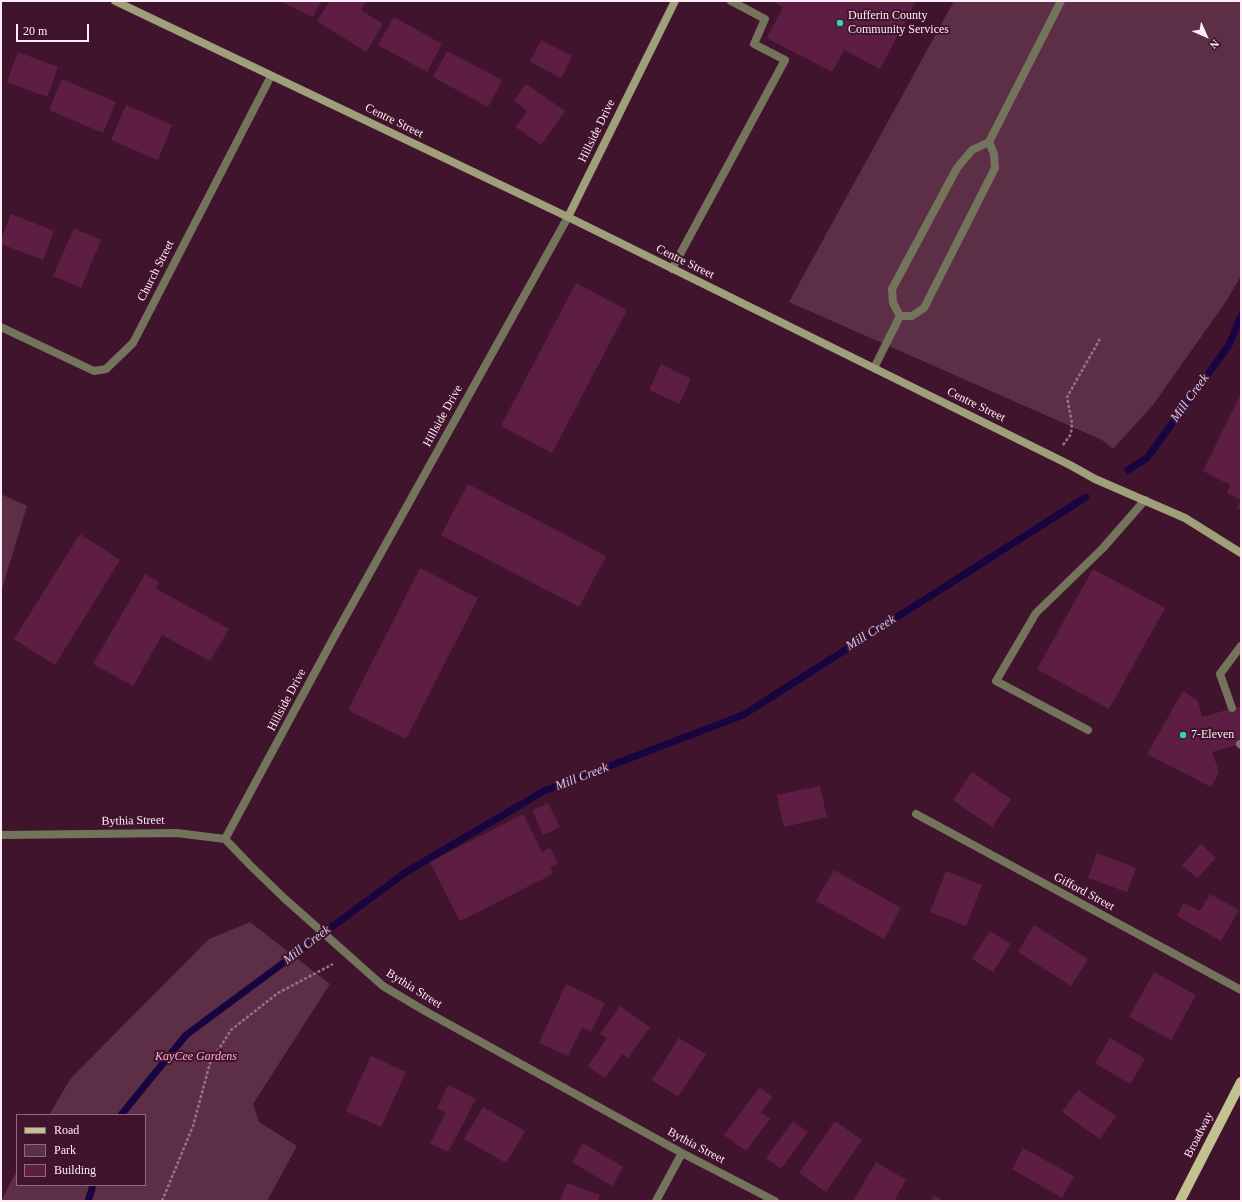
<!DOCTYPE html>
<style>
body{margin:0}
#map{position:relative;width:1242px;height:1202px;overflow:hidden;background:#41142e;font-family:Georgia,serif}
canvas{display:block}
.frame{position:absolute;inset:0;border:2px solid #ffecf4;pointer-events:none}
.legend{position:absolute;left:16px;top:1114px;width:130px;height:72px;box-sizing:border-box;background:#41142e;border:1px solid #8d6a7d;margin:0;padding:5px 7px;list-style:none;font-size:12px;color:#ffecf4}
.legend li{display:flex;align-items:center;gap:8px;height:20px}
.legend b{width:20px;border:1px solid #8d6a7d}
.north{position:absolute;left:1186px;top:16px;width:40px;height:40px;-webkit-text-stroke:3px #41142e;paint-order:stroke;rotate:135deg;font-size:11px;font-weight:700;line-height:16px;text-align:center;color:#ffecf4}
.north::after{content:'';display:block;margin:auto;width:14px;height:18px;background:#ffecf4;clip-path:polygon(50% 0,100% 100%,50% 72%,0 100%)}
.scale{position:absolute;left:16px;top:24px;width:73px;height:18px;box-sizing:border-box;border:2px solid #ffecf4;border-top:0;padding-left:5px;font-size:12px;line-height:14px;white-space:nowrap;color:#ffecf4;-webkit-text-stroke:3px #41142e;paint-order:stroke}
</style>
<div id="map">
<canvas width="1242" height="1202"></canvas>
<div class="frame"></div>
<ul class="legend">
<li><b style="height:5px;background:#c1c28f"></b>Road</li>
<li><b style="height:11px;background:#5d2f47"></b>Park</li>
<li><b style="height:11px;background:#5e1e43"></b>Building</li>
</ul>
<div class="north">N</div>
<div class="scale">20 m</div>
</div>
<script>
const c = document.querySelector('canvas').getContext('2d');
c.lineJoin = 'round';
function fillPath(path, color) { c.fillStyle = color; c.fill(path, 'evenodd'); }
function stroke(path, color, width, dash) { c.strokeStyle = color; c.lineWidth = width; c.lineCap = dash ? 'butt' : 'round'; c.setLineDash(dash || []); c.stroke(path); }
function write(font, color, halo, rows, align = 'center') {
  c.font = font + ' Georgia,serif'; c.lineWidth = 4; c.setLineDash([]); c.textBaseline = 'middle'; c.strokeStyle = halo; c.fillStyle = color; for (const [text, x, y, turn = 0] of rows) {
    c.save(); c.translate(x, y); c.rotate((+turn || 0) * Math.PI / 180); c.textAlign = isNaN(turn) ? turn : align; if (halo) c.strokeText(text, 0, 0); c.fillText(text, 0, 0); c.restore();
  }
}
fillPath(new Path2D(`
 M954 1H1241V276L1227 300 1153 405 1113 449 1102 440 789 302Z
 M1 494 27 506 1 592Z
 M250 922 330 984 253 1104 259 1122 297 1146 267 1201H1L17 1171V1185H145V1115H49L71 1078 209 939Z`), '#5d2f47');
stroke(new Path2D(`
 M1128 470 1147 458 1229 345 1241 316
 M121 1115 186 1035 406 872 544 791 743 715 1086 497
 M88 1201 92 1189V1185`), '#180441', 7);
fillPath(new Path2D(`
 M280 1H321L313 17Z
 M330 1H366L361 10 383 24 366 52 317 21Z
 M771 1H916L880 69 844 50 832 72 767 38 783 7Z
 M394 17 442 44 427 72 378 45Z
 M541 40 572 56 561 78 530 62Z
 M447 51 502 80 488 107 433 77Z
 M18 52 58 67 47 97 7 82Z
 M62 79 116 102 103 133 49 110Z
 M526 84 565 111 541 145 516 127 527 111 514 101Z
 M126 105 172 125 158 160 111 140Z
 M11 214 54 231 43 260 1 244V239Z
 M74 228 101 240 81 288 53 276Z
 M576 283 627 310 552 453 501 426Z
 M661 364 691 379 679 404 649 390Z
 M1241 394V500L1227 493 1230 485 1203 471Z
 M468 484 606 556 579 607 441 535Z
 M1241 501V510L1237 508Z
 M80 534 120 560 55 665 14 639Z
 M420 568 478 598 406 739 348 710Z
 M1093 569 1165 608 1109 709 1037 669Z
 M145 574 159 582 155 588 229 629 210 661 162 635 133 686 93 664Z
 M1183 691 1198 701 1202 717 1241 706V744L1212 752 1219 772 1211 787 1147 754Z
 M972 772 1011 799 992 827 953 800Z
 M820 786 827 817 784 827 777 795Z
 M548 803 560 827 543 835 532 810Z
 M523 814 542 852 550 848 558 863 550 868 553 874 460 921 430 862Z
 M1201 844 1216 858 1197 878 1182 865Z
 M1097 853 1136 868 1127 892 1088 878Z
 M834 870 901 908 884 939 816 901Z
 M946 871 982 885 966 926 930 912Z
 M1210 894 1239 910 1221 941 1177 916 1184 903 1200 911Z
 M1034 925 1088 959 1071 986 1018 952Z
 M990 931 1011 944 993 972 972 959Z
 M1154 972 1196 995 1171 1040 1129 1017Z
 M566 984 605 1003 591 1032 582 1027 568 1056 539 1043Z
 M620 1006 650 1027 628 1058 622 1054 605 1078 588 1066 607 1038 600 1034Z
 M679 1038 706 1054 678 1097 652 1080Z
 M1110 1038 1145 1059 1130 1084 1095 1063Z
 M371 1056 406 1072 381 1127 346 1111Z
 M448 1085 476 1099 448 1152 430 1143 446 1113 437 1108Z
 M760 1087 772 1097 761 1112 770 1119 746 1151 724 1135Z
 M1078 1090 1116 1116 1100 1139 1062 1112Z
 M483 1107 525 1131 506 1163 464 1139Z
 M793 1121 808 1132 781 1169 766 1158Z
 M835 1121 862 1140 826 1192 799 1173Z
 M583 1143 623 1167 612 1186 572 1162Z
 M1023 1148 1074 1176 1062 1198 1012 1169Z
 M876 1162 906 1180 894 1201H853Z
 M567 1183 600 1195 598 1201H560Z
 M934 1195 943 1201H930Z`), '#5e1e43');
stroke(new Path2D(`
 M1063 445 1071 434 1072 423 1067 397 1101 337
 M162 1201 193 1126 210 1063 231 1030 278 993 333 964`), '#967486', 2.5, [3, 2]);
stroke(new Path2D(`
 M672 269 785 60 754 44 765 19 731 1
 M900 316 893 303 892 289 957 168 972 150 989 142 1061 1
 M900 316H912L924 308 995 168 994 154 989 142
 M874 368 900 316
 M1232 708 1220 674 1241 646
 M1088 730 996 681 1036 613 1103 548 1145 500
 M1240 744 1241 745`), '#74745c', 8);
stroke(new Path2D(`
 M1 327 94 371 106 369 133 343 271 76
 M916 814 1241 990
 M1 835 177 833 225 839 250 865 284 898 383 986 425 1011 682 1153 775 1201
 M225 839 333 639 568 217
 M656 1201 682 1153`), '#74745c', 8);
stroke(new Path2D(`
 M115 1 568 217 1070 465 1095 479 1185 518 1241 553
 M568 217 675 1`), '#9fa079', 8);
stroke(new Path2D(`
 M1180 1201 1241 1082`), '#c1c28f', 10);
for (const [x, y, r, color] of [
 [840,23,4,"#37d4a6"],
 [1183,735,4,"#37d4a6"]
]) { const dot = new Path2D(); dot.arc(x, y, r, 0, 2 * Math.PI); c.fillStyle = color; c.fill(dot); stroke(dot, '#41142e', 1.5); }
write('12px', '#ffecf4', '#41142e', [
 ["Dufferin County",848,16],
 ["Community Services",848,30],
 ["7-Eleven",1191,735]
], 'left');
write('12px', '#ffecf4', '#41142e', [
 ["Centre Street",394,121,26],
 ["Hillside Drive",597,131,-64],
 ["Centre Street",685,262,26],
 ["Church Street",156,271,-63],
 ["Centre Street",976,405,26],
 ["Hillside Drive",443,416,-61],
 ["Hillside Drive",287,700,-62],
 ["Bythia Street",133,821,-1],
 ["Gifford Street",1084,892,28],
 ["Bythia Street",414,989,32],
 ["Broadway",1199,1135,-63],
 ["Bythia Street",696,1146,28]
]);
write('italic 12px', '#feadd5', '#41142e', [
 ["KayCee Gardens",196,1057]
]);
write('italic 13px', '#cbc8ef', '#41142e', [
 ["Mill Creek",1190,398,-54],
 ["Mill Creek",871,633,-32],
 ["Mill Creek",582,777,-21],
 ["Mill Creek",307,945,-37]
]);
</script>
